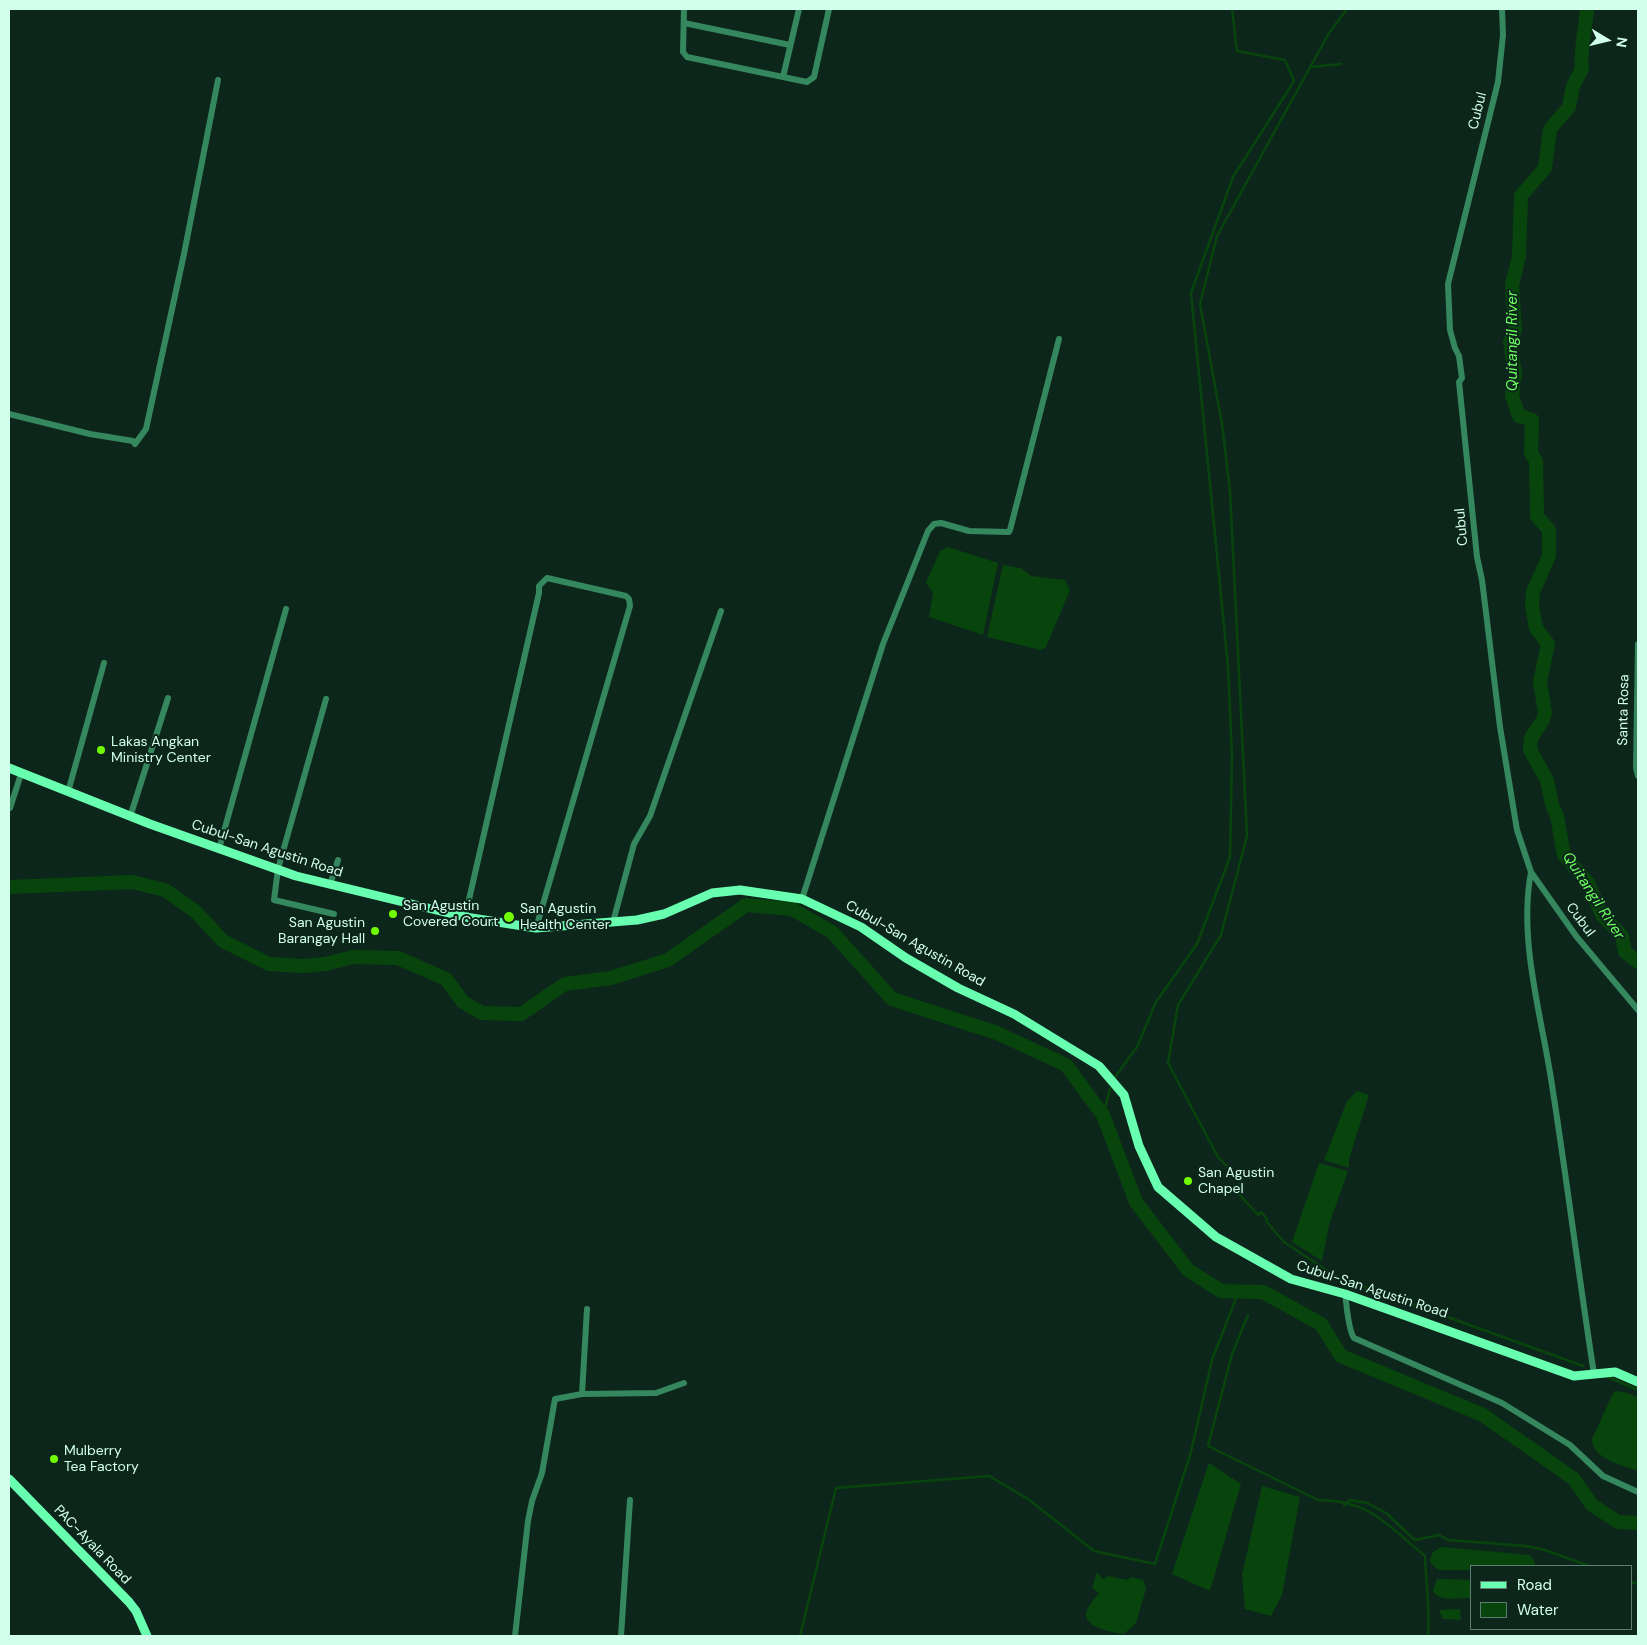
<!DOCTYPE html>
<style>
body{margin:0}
#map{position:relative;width:1647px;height:1645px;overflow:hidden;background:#0d261c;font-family:"DM Sans",sans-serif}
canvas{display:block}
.frame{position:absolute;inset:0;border:10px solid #d2ffec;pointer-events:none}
.legend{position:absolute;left:1470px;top:1565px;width:162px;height:65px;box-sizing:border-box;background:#0d261c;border:1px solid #5c7d6f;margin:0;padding:6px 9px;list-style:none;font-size:15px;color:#d2ffec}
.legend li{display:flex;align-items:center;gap:10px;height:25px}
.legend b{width:25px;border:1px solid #5c7d6f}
.north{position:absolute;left:1582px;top:15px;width:50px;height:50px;-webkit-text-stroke:4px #0d261c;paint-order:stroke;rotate:99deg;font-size:14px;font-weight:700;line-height:20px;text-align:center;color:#d2ffec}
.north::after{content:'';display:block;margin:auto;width:18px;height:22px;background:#d2ffec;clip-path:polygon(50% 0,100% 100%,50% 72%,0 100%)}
</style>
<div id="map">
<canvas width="1647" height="1645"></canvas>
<div class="frame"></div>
<ul class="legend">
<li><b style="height:6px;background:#69ffb1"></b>Road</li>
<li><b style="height:14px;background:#07450c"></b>Water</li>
</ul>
<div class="north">N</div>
</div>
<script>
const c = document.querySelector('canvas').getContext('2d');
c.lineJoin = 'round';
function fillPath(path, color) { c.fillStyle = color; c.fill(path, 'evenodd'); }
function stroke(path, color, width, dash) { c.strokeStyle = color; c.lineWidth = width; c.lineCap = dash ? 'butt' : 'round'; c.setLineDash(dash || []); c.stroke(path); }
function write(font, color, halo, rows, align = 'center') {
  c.font = font + ' "DM Sans",sans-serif'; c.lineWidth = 4; c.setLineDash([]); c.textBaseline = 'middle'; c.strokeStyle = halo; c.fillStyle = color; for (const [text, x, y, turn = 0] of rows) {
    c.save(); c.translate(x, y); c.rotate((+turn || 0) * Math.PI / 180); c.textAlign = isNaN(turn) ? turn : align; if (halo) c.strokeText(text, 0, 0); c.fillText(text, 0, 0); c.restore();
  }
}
fillPath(new Path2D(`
 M948 547 998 563 983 635 929 617 933 593 926 583 940 551Z
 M1003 565 1021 568 1031 576 1065 580 1070 590 1046 647 1041 650 987 637Z
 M1357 1091 1369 1095 1349 1159V1168L1324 1160 1347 1101Z
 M1319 1163 1348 1171 1329 1225 1322 1261 1292 1242Z
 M1614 1391 1624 1392 1638 1397V1471C1622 1465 1592 1459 1592 1439Z
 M1209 1463 1241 1484 1210 1591 1172 1574Z
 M1262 1486 1300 1497 1282 1595 1271 1616 1245 1609 1242 1575Z
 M1441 1547 1530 1555 1535 1562 1534 1566H1471V1570H1440L1434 1567 1430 1561 1432 1553Z
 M1097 1572 1103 1579 1108 1576 1127 1580 1132 1577 1143 1580 1146 1589 1136 1623 1124 1634C1114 1632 1086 1629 1086 1614 1086 1608 1095 1598 1099 1593L1092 1588Z
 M1437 1579 1471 1580V1598C1460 1598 1438 1602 1433 1591Z
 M1460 1609 1461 1620 1443 1619 1439 1610Z`), '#07450c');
stroke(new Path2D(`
 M1347 9 1329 33 1217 236 1200 304 1222 424 1230 491 1247 836 1221 935 1178 1005 1168 1063 1218 1157 1241 1181 1237 1192 1258 1215 1261 1212 1267 1219 1266 1221 1284 1242 1337 1277 1583 1366
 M1310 67 1341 64
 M1115 1077 1137 1047 1156 1002 1197 944 1230 857 1232 756 1228 666 1191 293 1233 177 1294 81 1285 60 1237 51 1232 9
 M1103 1115 1110 1089
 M1248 1315 1232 1354 1208 1446 1318 1500C1371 1500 1388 1526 1425 1556 1426 1583 1430 1609 1428 1636
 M1606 1376 1638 1390
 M1344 1506 1350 1500 1367 1503 1386 1513 1415 1540 1439 1535 1448 1540 1526 1546 1545 1550 1589 1566
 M1631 1582 1638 1584
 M800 1636 836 1488 989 1476 1028 1499 1094 1551 1155 1564 1191 1452 1212 1360 1238 1293`), '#07450c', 2.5);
stroke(new Path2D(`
 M1587 9C1586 24 1579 58 1582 69L1573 86 1569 107 1550 129 1545 168 1521 196 1519 256 1512 285 1515 330 1510 342 1515 374 1512 396 1519 416 1532 420 1531 453 1536 461 1537 516 1549 530V556L1533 592 1532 606 1536 628 1548 644 1540 682 1545 713 1543 720 1531 738 1530 750 1547 780 1552 805 1557 816 1564 855 1588 883 1602 915 1622 936 1625 952 1638 962
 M9 887 132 882 165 890 195 911 223 941 269 964 303 966 325 964 353 957 398 958 446 979 463 1002 482 1013 521 1014 565 984 611 978 668 960 746 905 792 909 832 932 892 999 997 1033 1066 1065 1103 1115 1136 1202 1188 1270 1221 1291 1263 1292 1321 1324 1341 1356 1483 1415 1574 1479 1592 1505 1618 1522 1638 1523`), '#07450c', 14);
stroke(new Path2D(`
 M684 9 683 52 687 57 807 82 814 77 829 9
 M1502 9 1503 35 1498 82 1448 284 1450 330 1455 348 1459 356 1462 378 1459 382 1477 557 1482 580 1500 727 1517 830 1531 872 1576 936 1638 1010
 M684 23 790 45
 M783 77 799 9
 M9 414 90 434 133 441 135 444 146 429 184 254 218 80
 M1638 644 1636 768 1638 776
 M326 699 278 869 274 900 334 914
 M68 792 104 663
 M10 808 21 774
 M130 817 168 698
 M219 849 286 609
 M1531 872C1518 941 1542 1017 1552 1085 1567 1181 1579 1278 1594 1374
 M330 885 338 860
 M802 899 883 644 928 531 934 524 941 523 969 531 1009 532 1010 530 1059 339
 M465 917 539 593V586L547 578 626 596 629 599 630 606 536 928
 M613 922 634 844 650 816 721 611
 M1345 1294C1347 1306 1348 1330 1354 1338L1502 1403 1570 1445 1603 1476 1638 1492
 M582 1394 587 1309
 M515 1636 528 1521 532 1501 542 1473 555 1399 582 1394 656 1393 684 1383
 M621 1636 630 1500`), '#35885e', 6);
stroke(new Path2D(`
 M9 768 150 824 296 876 465 917 536 928 637 920 664 914 712 893 740 890 802 899 861 927 906 958 958 988 1014 1014 1099 1066 1124 1095 1139 1146 1158 1187 1216 1237 1291 1279 1345 1294 1574 1376 1615 1372 1638 1382
 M9 1479 129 1602 136 1611 147 1636`), '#69ffb1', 9);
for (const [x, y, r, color] of [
 [101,750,5,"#70fd00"],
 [393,914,5,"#70fd00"],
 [509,917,6,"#70fd00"],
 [375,931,5,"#70fd00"],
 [1188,1181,5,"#70fd00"],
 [54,1459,5,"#70fd00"]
]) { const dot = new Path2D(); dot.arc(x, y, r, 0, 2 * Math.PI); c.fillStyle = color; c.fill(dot); stroke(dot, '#0d261c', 2); }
write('14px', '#d2ffec', '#0d261c', [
 ["Cubul",1478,111,-76],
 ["Cubul",1462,527,-95],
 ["Santa Rosa",1624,710,-89],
 ["Cubul-San Agustin Road",267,849,18],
 ["Cubul",1580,920,53],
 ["Cubul-San Agustin Road",915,944,30],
 ["Cubul-San Agustin Road",1372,1290,18],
 ["PAC-Ayala Road",92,1545,46]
]);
write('14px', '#d2ffec', '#0d261c', [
 ["Lakas Angkan",111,742],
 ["Ministry Center",111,758],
 ["San Agustin",403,906],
 ["Covered Court",403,922],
 ["San Agustin",520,909],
 ["Health Center",520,925],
 ["San Agustin",365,923,"right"],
 ["Barangay Hall",365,939,"right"],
 ["San Agustin",1198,1173],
 ["Chapel",1198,1189],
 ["Mulberry",64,1451],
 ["Tea Factory",64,1467]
], 'left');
write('italic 15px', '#6dff60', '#0d261c', [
 ["Quitangil River",1513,341,-90],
 ["Quitangil River",1593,896,57]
]);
</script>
